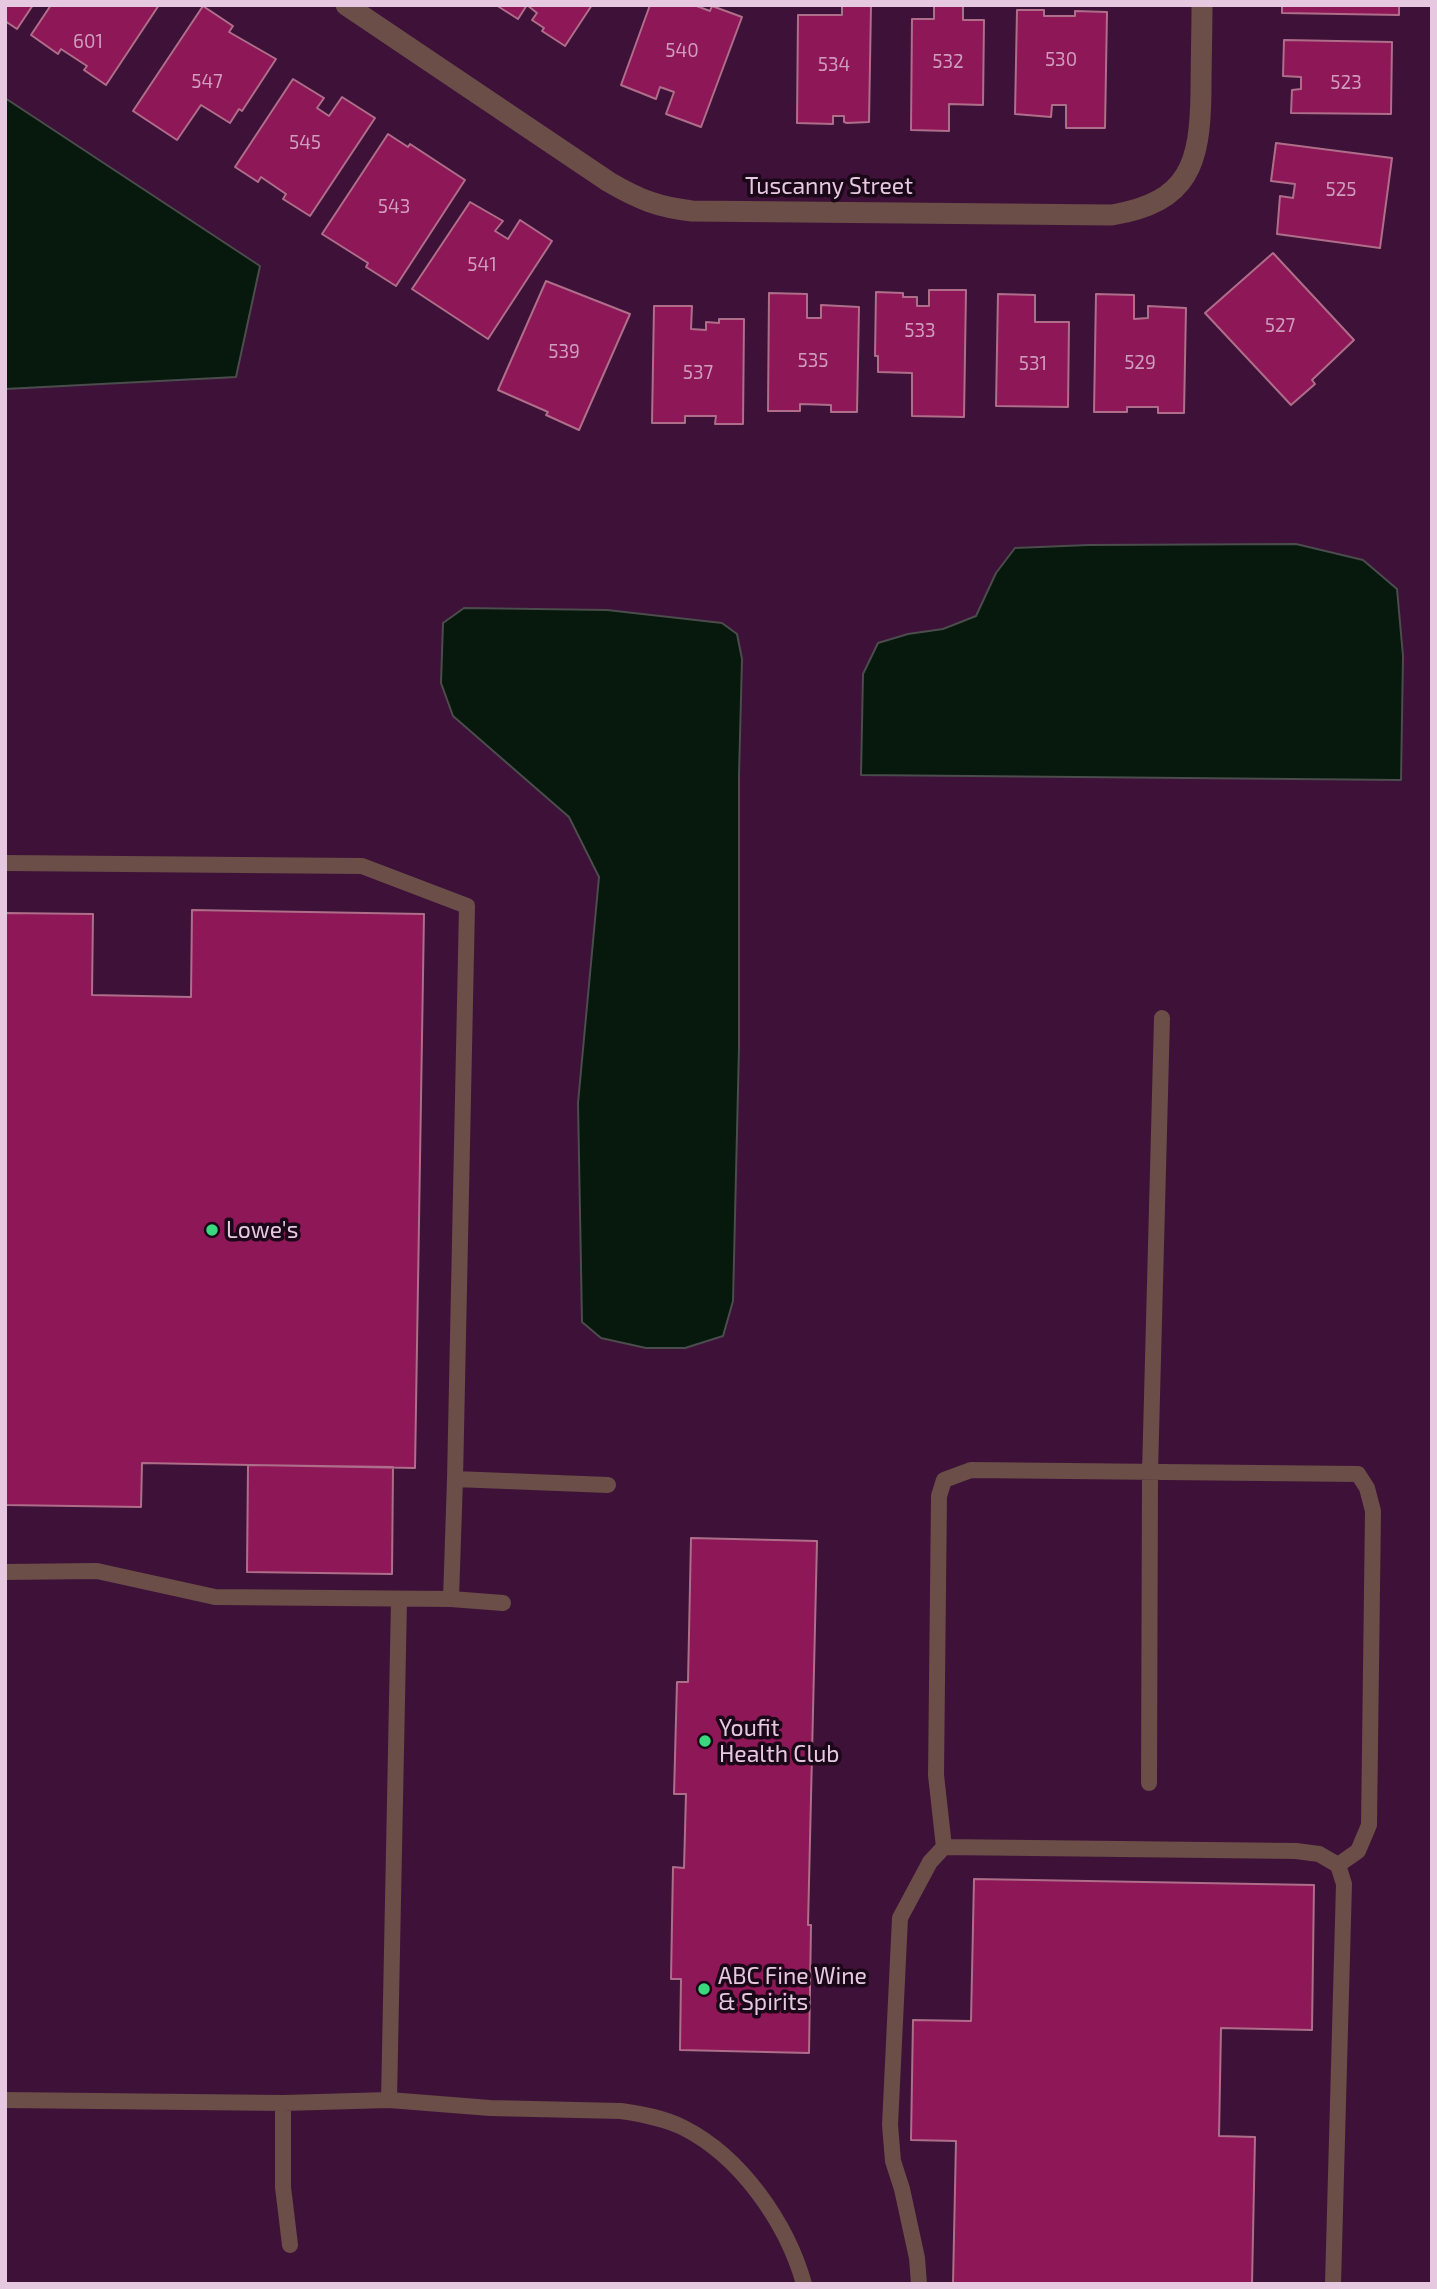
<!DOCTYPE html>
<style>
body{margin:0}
#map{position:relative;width:1437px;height:2289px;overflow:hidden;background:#3e1138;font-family:"Exo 2",sans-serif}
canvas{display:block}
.frame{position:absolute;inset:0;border:7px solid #e6c9e0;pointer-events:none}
</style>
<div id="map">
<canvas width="1437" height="2289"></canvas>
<div class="frame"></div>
</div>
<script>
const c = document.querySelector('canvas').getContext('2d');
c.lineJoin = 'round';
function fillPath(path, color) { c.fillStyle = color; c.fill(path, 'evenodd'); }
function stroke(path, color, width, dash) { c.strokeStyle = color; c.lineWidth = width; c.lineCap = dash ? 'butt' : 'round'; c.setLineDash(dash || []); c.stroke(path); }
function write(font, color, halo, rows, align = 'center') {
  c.font = font + ' "Exo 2",sans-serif'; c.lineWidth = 7; c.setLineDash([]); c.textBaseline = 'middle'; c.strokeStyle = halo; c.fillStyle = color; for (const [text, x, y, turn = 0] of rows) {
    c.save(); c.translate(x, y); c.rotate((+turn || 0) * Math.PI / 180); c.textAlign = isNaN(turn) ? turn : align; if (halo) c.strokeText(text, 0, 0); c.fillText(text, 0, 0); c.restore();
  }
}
const water = new Path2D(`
 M5 98 260 266 236 377 5 389Z
 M1296 544 1363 560 1397 589 1403 656 1401 780 861 775 863 674 878 643 908 634 943 629 976 616 996 573 1015 548 1089 545Z
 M464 608 607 610 722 623 737 634 742 659 739 775V1047L733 1301 723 1336 685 1348H646L601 1338 582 1322 578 1103 599 877 569 817 453 716 441 683 443 623Z`);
fillPath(water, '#07180d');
stroke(water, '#4a4d4c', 2);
const building = new Path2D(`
 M5 5H33L17 29 5 21Z
 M51 5H159L106 85 84 70 87 66 61 49 58 54 31 35Z
 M496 5H592L565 46 542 31 544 28 532 20 537 13 527 5 518 19Z
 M650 5H694L710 11 712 6 742 17 701 127 666 114 674 92 660 87 656 99 621 85Z
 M842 5H871L869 122 847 123 844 122V116H833V124L797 123 798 15H842Z
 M934 5H963V20H984L983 105 949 104V131L911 130 912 19H934Z
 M1282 5H1399V15L1282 13Z
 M203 6 233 26 229 32 276 59 242 111 239 109 230 123 201 105 177 140 133 111Z
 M1017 10H1044V16H1075V11L1107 12 1105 128H1066V105H1052L1051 117 1015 114Z
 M1284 40 1392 42 1391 114 1291 113 1292 90 1301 89V77L1283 76Z
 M293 79 324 98 317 108 329 116 342 97 375 118 310 216 283 199 286 194 261 177 258 182 235 167Z
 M388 134 408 147 410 144 465 180 396 286 366 267 368 263 322 234Z
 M1276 143 1392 158 1380 248 1277 234 1280 196 1293 198 1295 184 1271 181Z
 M470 202 503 221 495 231 508 239 520 220 552 241 488 339 412 289Z
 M1273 253 1354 340 1312 380 1315 384 1291 405 1205 313Z
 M546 281 630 314 579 430 546 415 548 412 498 390Z
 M929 290H966L964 417 912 416V373L878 372V356H875L876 292 903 293V297H917V306H929Z
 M769 293 807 294V318H821V305L859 307 857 412H831V405L800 404V411H768Z
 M998 294 1035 295V322H1069L1068 407 996 406Z
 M1096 294 1134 295V319L1148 318V306L1186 308 1184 413H1158V407H1127V412H1094Z
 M654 306H692L691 329 706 330V322L719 323V319H744L743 424H715L716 416H685V423H652Z
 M192 910 424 914 415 1468 142 1463 141 1507 5 1505V913L93 914 92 995 191 997Z
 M248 1465 393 1467 392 1574 247 1572Z
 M691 1538 817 1541 808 1925H811L809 2053 680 2050 681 1979H671L673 1867 684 1868 686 1794H674L677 1682H688Z
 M974 1879 1314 1885 1312 2030 1221 2028 1219 2136 1255 2137 1252 2284H953L956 2141 911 2140 913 2020 971 2021Z`);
fillPath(building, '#8e1758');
stroke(building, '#ae6e89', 2);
stroke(new Path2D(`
 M5 863 362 866 467 906 455 1479
 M5 1572 97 1571 215 1597 451 1599 503 1603
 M451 1599 455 1479 608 1485
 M1149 1783 1150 1472 1162 1018
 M944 1847 936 1775 939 1496 944 1480 971 1470 1358 1474 1367 1488 1373 1511 1369 1825 1358 1851 1338 1865
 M5 2100 283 2103 389 2100 490 2108 621 2111C641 2114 665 2118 684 2128 741 2157 787 2223 804 2284
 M389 2100 399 1600
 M283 2103V2187L290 2245
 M919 2284 917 2258 902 2189 893 2161 890 2125 900 1918 930 1862 944 1847 1296 1851 1319 1854 1338 1865 1344 1884 1333 2284`), '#6a4e47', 16);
stroke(new Path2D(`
 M346 5 609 182C640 200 658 207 692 211L1112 215C1190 202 1200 163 1201 92 1201 63 1202 34 1202 5`), '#6a4e47', 21);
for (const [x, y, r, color] of [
 [212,1230,7,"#3ad77f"],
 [705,1741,7,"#3ad77f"],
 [704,1989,7,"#3ad77f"]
]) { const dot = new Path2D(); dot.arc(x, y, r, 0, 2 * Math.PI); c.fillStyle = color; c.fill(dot); stroke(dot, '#1a0717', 2.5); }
write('19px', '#d09cbe', null, [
 ["601",88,42],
 ["540",682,51],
 ["530",1061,60],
 ["532",948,62],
 ["534",834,65],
 ["547",207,82],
 ["523",1346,83],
 ["545",305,143],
 ["525",1341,190],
 ["543",394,207],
 ["541",482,265],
 ["527",1280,326],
 ["533",920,331],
 ["539",564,352],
 ["535",813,361],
 ["529",1140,363],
 ["531",1033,364],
 ["537",698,373]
]);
write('23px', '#e6c9e0', '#1a0717', [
 ["Tuscanny Street",829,186]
]);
write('23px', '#e6c9e0', '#1a0717', [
 ["Lowe's",226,1230],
 ["Youfit",719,1728],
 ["Health Club",719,1754],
 ["ABC Fine Wine",718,1976],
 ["& Spirits",718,2002]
], 'left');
</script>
